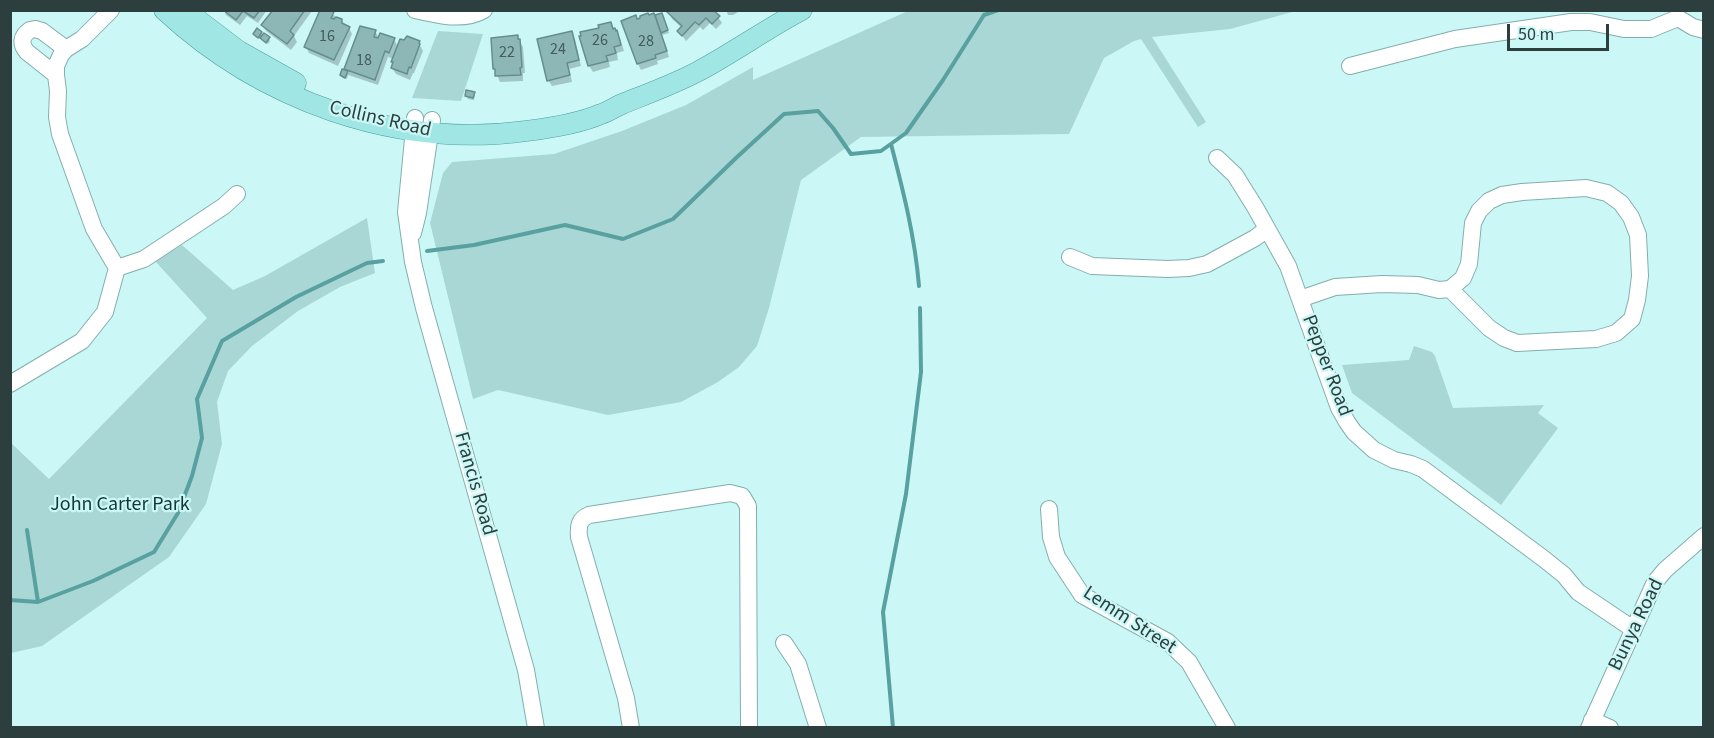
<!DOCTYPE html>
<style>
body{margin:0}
#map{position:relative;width:1714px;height:738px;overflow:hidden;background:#cbf8f7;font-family:"Source Sans 3",sans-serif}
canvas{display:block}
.frame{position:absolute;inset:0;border:12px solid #2c3e3d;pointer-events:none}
.scale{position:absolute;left:1507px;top:24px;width:102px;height:27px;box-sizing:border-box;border:3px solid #2c3e3d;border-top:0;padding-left:8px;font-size:18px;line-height:21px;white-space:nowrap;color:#2c3e3d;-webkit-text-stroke:4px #cbf8f7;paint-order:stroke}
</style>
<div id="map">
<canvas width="1714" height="738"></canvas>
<div class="frame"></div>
<div class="scale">50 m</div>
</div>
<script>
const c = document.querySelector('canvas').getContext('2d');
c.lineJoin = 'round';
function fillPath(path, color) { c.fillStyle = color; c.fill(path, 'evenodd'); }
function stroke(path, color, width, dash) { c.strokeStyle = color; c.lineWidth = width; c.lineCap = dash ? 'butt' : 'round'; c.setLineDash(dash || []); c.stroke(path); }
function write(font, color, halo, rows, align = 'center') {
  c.font = font + ' "Source Sans 3",sans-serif'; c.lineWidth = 4.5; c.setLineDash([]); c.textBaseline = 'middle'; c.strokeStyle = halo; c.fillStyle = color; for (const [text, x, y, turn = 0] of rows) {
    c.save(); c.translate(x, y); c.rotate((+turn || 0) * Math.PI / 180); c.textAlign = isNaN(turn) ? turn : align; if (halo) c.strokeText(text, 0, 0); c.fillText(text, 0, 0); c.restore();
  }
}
fillPath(new Path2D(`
 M908 11H1296L1230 29 1152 37 1206 122 1198 127 1141 39 1134 41 1104 58 1069 134 861 137 801 180 769 308 757 346 739 367 718 382 681 402 608 415 498 390 473 399 430 223 443 173 452 162 554 154 622 131 686 105 753 67V80Z
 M438 31 483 34 461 101 412 98Z
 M367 218 375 273 340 287 298 311 252 346 228 371 217 402 222 444 206 504 169 557 42 646 11 653 10 442 49 479 207 318 155 261 182 245 233 290 265 276Z
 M1414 346 1432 352 1435 356 1453 408 1544 405 1538 413 1558 428 1501 505 1352 393 1342 365 1409 360Z`), '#a8d7d6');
fillPath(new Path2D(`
 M224 10H267L258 23 247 16 240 25 226 15Z
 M274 10 312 11 294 36 297 42 291 50 266 31 262 25Z
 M726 10H740V11L733 15H728Z
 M669 13 718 17 722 23 716 29 710 23 703 30 700 27 686 41 679 31 682 28 672 19Z
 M333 14 343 25 349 28 352 34 338 66 309 53 306 47Z
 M662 15 669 33 662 35 669 57 657 61 658 64 641 70 638 64 637 20Z
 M610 23 620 38 624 51 617 53 618 60 609 62 610 67 593 72 589 66 601 29Z
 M375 31 379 38 394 39 398 47 418 42 423 51 414 73H413L410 80 396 74 392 68 394 59 388 57 378 85 348 75 347 79 343 78 341 75 343 71 348 73 346 69Z
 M261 33 263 37 269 38 270 41 268 44 261 37 260 39 256 36Z
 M571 33 575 39 581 66 569 69 572 82 552 86 548 80Z
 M517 37 523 47 525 73H523V81L500 82 494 68Z
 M474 93 475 96 474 100 468 99 466 96Z`), '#0003');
stroke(new Path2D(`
 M891 144C903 190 915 237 919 286
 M427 251 474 245 565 225 623 239 673 219 736 158 784 114 818 111 833 128 851 154 881 151 906 133 943 80 984 15 998 10
 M27 530 38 602
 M10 600 38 602 93 581 154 552 178 513 192 476 202 438 197 399 222 341 296 297 367 263 383 261
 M893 728 883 612 906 494 921 372 920 308`), '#59a1a0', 4);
const building = new Path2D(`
 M223 10H260L254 18 243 11 236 20Z
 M273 10H305L290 31 294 35 287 44 261 25Z
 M320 10H330L334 12 331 18 334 19 336 17 342 19V23L350 27 334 60 304 47Z
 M669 10H713L720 16 712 24 706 18 699 25 695 22 682 36 677 31 682 26 667 12Z
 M648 13 649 15 654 13 667 51 655 55 656 58 637 64 621 21 636 15 637 19 640 18V16Z
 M662 13 668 30 661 33 655 15Z
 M611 22 613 29 615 28 616 31 617 30 621 45 614 47 616 53 606 56 608 61 588 66 579 36H581L580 32 599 28 598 25Z
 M360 26 376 30 374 37 378 38 380 33 395 38 389 53 385 51 375 80 344 69Z
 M257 28 262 32 258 38 253 34Z
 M572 31 579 60 567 63 570 75 547 81 537 39Z
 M264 33 270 37 266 43 260 38Z
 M518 35V39H520L522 67 520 68 521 75 495 76V69H493L491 38Z
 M407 36 420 41 419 43 420 44 411 68 409 67 407 74 391 68 393 62H391L400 39 404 40Z
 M342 69 348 71 345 78 340 75Z
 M466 90 475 92 473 98 465 96Z`);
fillPath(building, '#8db7b6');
stroke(building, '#648e8d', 1.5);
const minor = new Path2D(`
 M415 10C436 15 464 22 484 10
 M1350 66 1455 39 1571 22H1590L1624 29H1651L1678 18 1693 27 1704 30
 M56 75 27 52C20 44 21 36 30 30L35 29 42 31 66 49
 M415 118 406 212 413 262 424 308 526 670 536 728
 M1217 158 1235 175 1255 207 1288 266 1339 408 1347 422 1354 432 1374 450 1394 460 1411 464 1423 469 1544 559 1564 575 1578 592 1633 629
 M413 233 418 213 432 120
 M1070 257 1092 266 1168 269 1189 268 1207 264 1255 238 1267 229
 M117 268 144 259 224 206 237 194
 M1300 299 1335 287 1382 284 1418 285 1439 290 1450 289 1463 278 1469 264 1473 223 1479 211 1489 201 1502 195 1522 192 1586 188 1607 193 1621 203 1631 217 1638 235 1640 276 1637 300 1632 319 1616 333 1596 339 1517 343 1504 338 1489 328 1450 289
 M10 384 82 341 105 312 117 268 94 229 60 134 57 117 58 91 56 75V66L61 55 66 49 82 39 111 10
 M1049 509 1051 537 1057 557 1082 595 1168 642 1189 662 1227 728
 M784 643 798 664 818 728
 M1592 720 1610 728
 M631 728 626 698 579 537C578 526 579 519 589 515L730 493 742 496 748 506 749 728
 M1589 728 1655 582 1665 570 1704 536`);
const major = new Path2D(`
 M164 10C261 100 395 149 526 131 551 128 578 124 601 114 608 112 615 107 622 104 647 94 672 85 697 72 733 53 766 29 802 10
 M185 10 239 51 296 83`);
stroke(minor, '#83aeac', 18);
stroke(major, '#4ea09e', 21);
stroke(minor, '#fff', 16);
stroke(major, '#a0e6e5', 20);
write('16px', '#445c5b', null, [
 ["16",327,37],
 ["26",600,41],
 ["28",646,42],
 ["24",558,50],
 ["22",507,53],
 ["18",364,61]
]);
write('20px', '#2c3e3d', '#cbf8f7', [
 ["Collins Road",380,120,13],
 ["Pepper Road",1326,366,69],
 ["Francis Road",474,484,74],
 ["Lemm Street",1129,621,33],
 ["Bunya Road",1637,625,-64]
]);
write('20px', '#133737', '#cbf8f7', [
 ["John Carter Park",120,506]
]);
</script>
